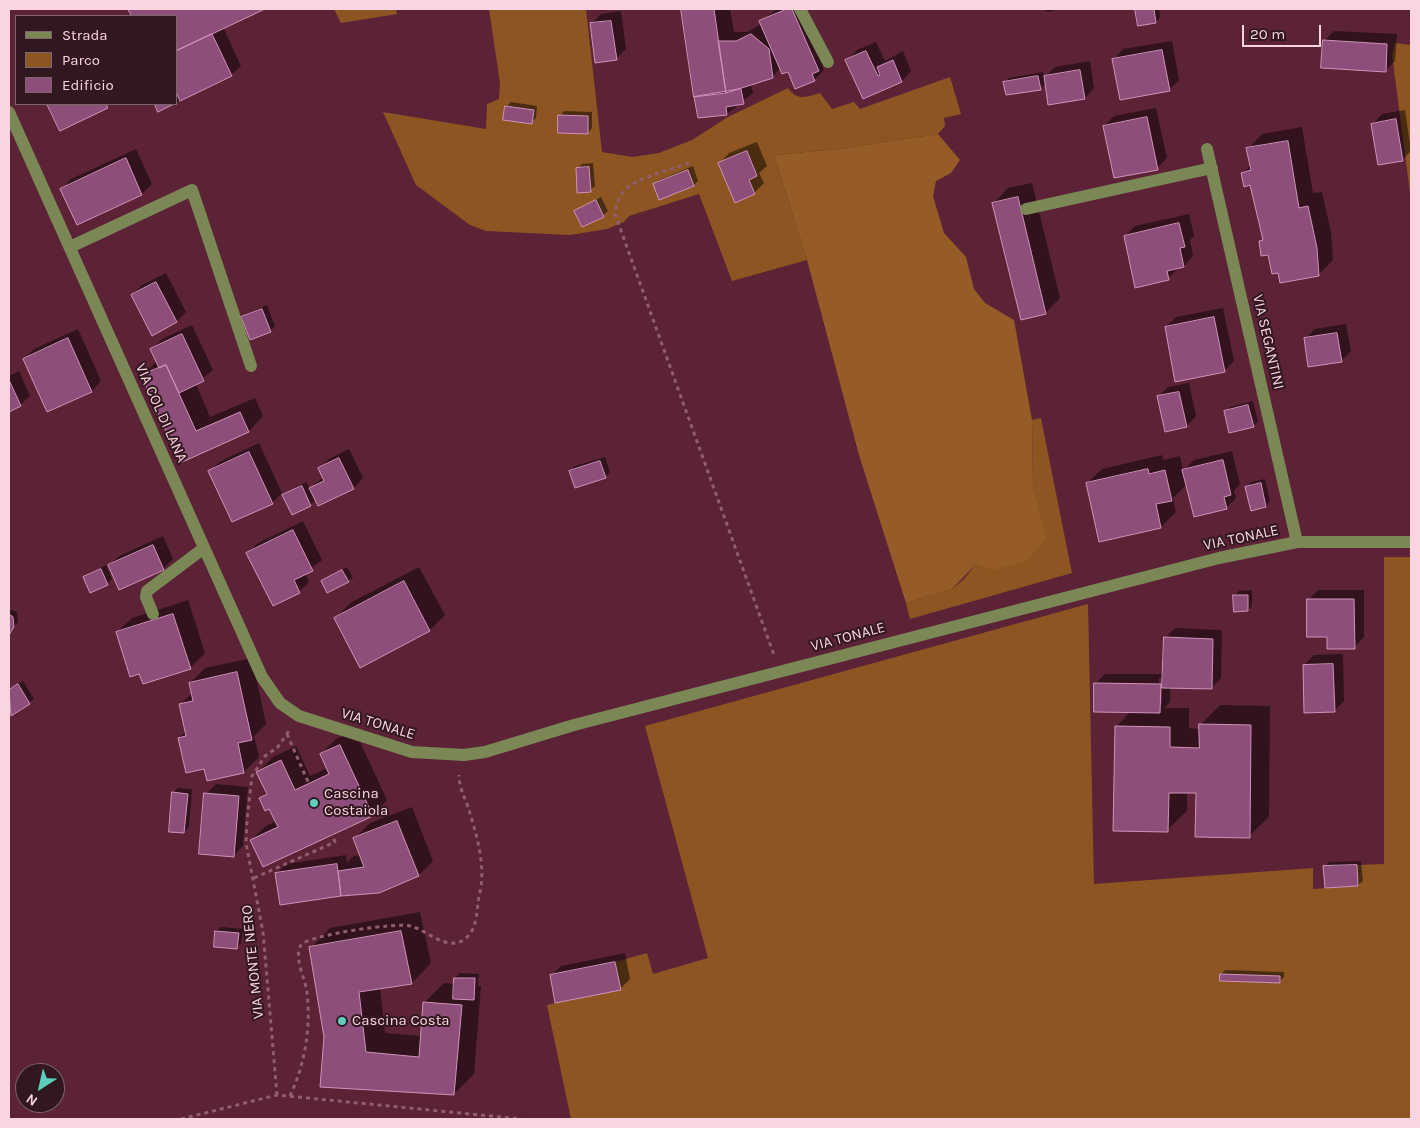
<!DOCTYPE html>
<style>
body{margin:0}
#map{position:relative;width:1420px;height:1128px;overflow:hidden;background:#5c2337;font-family:Karla,sans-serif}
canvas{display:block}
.frame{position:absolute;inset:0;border:10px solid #fad4de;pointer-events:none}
.legend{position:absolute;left:15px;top:15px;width:162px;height:90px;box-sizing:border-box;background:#311720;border:1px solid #81636c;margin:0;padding:6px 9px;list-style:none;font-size:15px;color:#fad4de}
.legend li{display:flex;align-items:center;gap:10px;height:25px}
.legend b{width:25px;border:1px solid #81636c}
.north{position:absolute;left:15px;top:1063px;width:50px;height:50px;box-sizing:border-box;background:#311720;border:1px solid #81636c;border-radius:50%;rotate:215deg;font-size:14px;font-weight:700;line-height:20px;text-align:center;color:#fad4de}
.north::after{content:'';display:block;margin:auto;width:18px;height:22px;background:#5cceba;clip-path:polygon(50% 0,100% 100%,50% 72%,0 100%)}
.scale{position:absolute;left:1242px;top:25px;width:79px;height:22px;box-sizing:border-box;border:2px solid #fad4de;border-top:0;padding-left:6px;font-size:15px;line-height:18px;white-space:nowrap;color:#fad4de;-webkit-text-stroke:4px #311720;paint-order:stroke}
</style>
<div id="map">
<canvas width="1420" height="1128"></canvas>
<div class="frame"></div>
<ul class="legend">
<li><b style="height:6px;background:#7b8856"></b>Strada</li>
<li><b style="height:14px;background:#8c5521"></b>Parco</li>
<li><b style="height:14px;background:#8d4f79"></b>Edificio</li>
</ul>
<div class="north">N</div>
<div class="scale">20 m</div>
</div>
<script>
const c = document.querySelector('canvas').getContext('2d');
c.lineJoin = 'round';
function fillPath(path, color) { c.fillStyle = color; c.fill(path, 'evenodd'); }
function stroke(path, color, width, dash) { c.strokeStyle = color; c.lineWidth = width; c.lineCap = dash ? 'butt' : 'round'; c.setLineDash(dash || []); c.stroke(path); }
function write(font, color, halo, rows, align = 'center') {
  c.font = font + ' Karla,sans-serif'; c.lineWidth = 4; c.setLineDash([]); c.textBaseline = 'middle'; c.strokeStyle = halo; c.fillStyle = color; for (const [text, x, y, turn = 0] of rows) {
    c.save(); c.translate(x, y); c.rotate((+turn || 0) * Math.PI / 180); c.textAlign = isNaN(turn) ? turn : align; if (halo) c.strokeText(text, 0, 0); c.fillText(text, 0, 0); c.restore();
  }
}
fillPath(new Path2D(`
 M334 9H396L397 14 341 23Z
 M489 9H586L602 152 632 157 659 153 692 140 728 117 788 88C797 101 806 97 820 93L832 109 854 102 860 109 950 77 961 114 944 118 945 126 938 134 838 149 774 155 807 260 732 281 699 194 629 216 624 222 607 229 570 235 486 231 470 225 416 185 383 112 486 129 487 104 499 99 500 83Z
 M1395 43 1411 45V200L1392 55Z
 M1041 418 1072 573 910 619 906 603 952 589 964 579 976 564 1045 538 1033 487 1032 420Z
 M1384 557H1411V1119H571L547 1005 555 1003 615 962 647 953 653 974 708 958 645 726 1088 604 1094 884 1313 868V889L1358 886 1357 865 1384 864Z`), '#8c5521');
fillPath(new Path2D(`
 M938 134 960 160 951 173 936 181 933 196 944 233 966 257 974 289 985 303 1014 320 1032 420 1033 487 1046 538 1025 562 992 570 976 564 952 589 906 603 859 455 807 260 774 155 838 149Z`), '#955c27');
fillPath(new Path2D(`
 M130 9H262L223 27 241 66 231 75 176 102V16H133Z
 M682 9H730L734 32H747L762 24 761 21 777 9H806L828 60 822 66 824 70 814 80 781 68 772 77 751 84 753 93 727 114 695 97Z
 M1046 9H1060L1047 12Z
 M1136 9H1159L1160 17 1156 22 1139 25Z
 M621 11 626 49 616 59 591 24 601 14Z
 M1334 31 1397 34 1395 61 1385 71 1324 41Z
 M1172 41 1179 80 1169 90 1114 59 1123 49Z
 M876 42 885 61 903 51 911 71 902 81 863 97 847 60 857 50Z
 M1090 61 1094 88 1085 98 1046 83 1040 89 1005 82 1009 78 1043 72 1044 78 1055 67Z
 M511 102 537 106 536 118 531 123 506 107Z
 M48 104H110L60 129Z
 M1156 108 1167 158 1157 168 1104 126 1114 116Z
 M1405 110 1411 151 1402 160 1373 124 1382 114Z
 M564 111 592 112V128L588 133 560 116Z
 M1302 127 1313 193 1322 192 1331 232 1333 260 1318 275 1279 272 1260 242 1264 238 1251 184 1243 173 1251 165 1248 149 1262 134Z
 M757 142 767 166 759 173 764 183 754 193 720 163 729 153Z
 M136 149 152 184 142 194 78 224 62 189 71 179Z
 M593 163 595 186 590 190 577 169 582 164Z
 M693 166 698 181 694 185 654 184 659 180Z
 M1032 183 1060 298 1045 313 994 203 1008 188Z
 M601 197 608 211 603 215 576 211Z
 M1189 214 1194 236 1190 240 1193 256 1184 266 1178 268 1168 279 1125 236 1135 226Z
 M166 273 186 312 177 321 132 295 142 285Z
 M267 305 275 326 271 331 251 339 243 317 248 313Z
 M1223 308 1234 361 1224 371 1166 327 1176 317Z
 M1346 324 1351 351 1341 361 1305 339 1315 329Z
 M192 325 213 370 196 384 210 417 255 398 263 416 249 431 181 461 143 375 157 361 152 349 162 339Z
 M78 329 101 381 92 391 24 359 34 349Z
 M19 371 30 396 20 405 9 411V376Z
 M1189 383 1196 416 1187 426 1158 397 1168 387Z
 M1253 401 1258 422 1253 426 1226 412 1230 407Z
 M259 443 282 493 272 503 210 471 219 462Z
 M349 449 363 478 354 488 318 505 316 499 310 505 284 495 306 482 310 489 323 477 319 469 329 459Z
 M1232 451 1240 484 1234 491 1236 498 1226 508 1187 484 1173 498 1176 512 1161 527 1100 540 1087 483 1102 469 1162 455 1163 460 1180 456 1183 471 1194 460Z
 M605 457 610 472 605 477 570 471 575 466Z
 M1265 479 1270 501 1266 506 1247 487 1251 482Z
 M303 521 322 560 305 573 309 582 299 592 248 553 258 543Z
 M163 536 173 559 163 569 109 566 119 556Z
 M106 565 112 579 107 584 84 578Z
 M347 567 353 577 348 581H322Z
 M419 567 445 615 430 630 361 666 336 618 350 603Z
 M1252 590V606L1248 610 1235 595 1239 591Z
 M1318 590H1364V637L1354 647 1308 600Z
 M188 600 205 653 190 668 117 632 132 618Z
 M9 609 17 612 18 622 9 633Z
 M1175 628 1222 630 1221 678 1211 688 1170 687V702L1164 708H1189V728L1200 729V725L1220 705 1270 706 1269 817 1249 836 1197 792H1187V811L1167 830 1116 727 1131 711 1095 684 1105 674H1164L1165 638ZM1159 678H1162V704H1159Z
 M1343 654 1344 701 1334 711 1304 665 1314 655Z
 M252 658 266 724 254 736 259 757 244 772 208 779 205 767 179 738 186 731 180 705 192 693 190 683 205 668Z
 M23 681 34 699 11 714 9 710V689Z
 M355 731 387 800 373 815 263 866 251 840 266 826 276 821 270 807 260 798 267 791 258 772 273 757 296 746 310 776 328 768 321 754 336 739Z
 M216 784 248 787 243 846 233 856 206 794Z
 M178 788 192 789 189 827 184 832 173 793Z
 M412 807 433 861 419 875 341 894 281 903 276 874 286 864 346 855 347 863 354 856 361 855 355 838 370 823Z
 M1361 861 1363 881 1358 885 1325 867 1329 862Z
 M420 912 431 963 412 983 380 987 385 1033 421 1036 424 1003 444 983 455 984V978L460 973 479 974 478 986H481L474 1074 454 1094 325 1037 311 948 330 928Z
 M221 927 243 929 241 943 236 948 216 931Z
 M625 953 630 979 620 989 551 976 561 966Z
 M1225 970 1284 972V977L1279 982 1221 975Z`), '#0007');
const building = new Path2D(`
 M128 9H265L176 51V16H132Z
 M681 9H714L726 93 694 97Z
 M787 9H792L819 71 812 74 815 81 795 89 788 72 782 74 759 21Z
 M1135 9H1154L1156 23 1138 26Z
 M611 21 617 60 595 63 590 23Z
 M212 34 232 76 180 101 176 92V51Z
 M751 34 769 49 773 78 726 93 718 41H736Z
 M1323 40 1387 44 1386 72 1321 68Z
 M1162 50 1170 91 1120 100 1112 59Z
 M866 51 878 76 880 75 877 67 893 60 902 82 863 99 845 60Z
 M1080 70 1085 99 1048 105 1044 76Z
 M1038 76 1041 90 1006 95 1003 82Z
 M741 89 744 104 726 107 727 115 698 118 694 97Z
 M47 104H106L108 108 60 131Z
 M155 104H174L158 112Z
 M505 106 534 110 532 124 503 120Z
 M558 115 588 116V134L558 133Z
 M1147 117 1158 170 1114 178 1103 126Z
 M1396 119 1403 161 1378 165 1371 124Z
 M1288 141 1299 208 1308 206 1317 248 1319 276 1280 283 1278 273 1272 274 1268 255 1261 256 1259 241 1263 240 1250 185 1244 187 1241 173 1251 170 1246 148Z
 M747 151 757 176 749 180 755 194 735 203 718 163Z
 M126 158 142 195 77 225 60 189Z
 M589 167 591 192 577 193 576 168Z
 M688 170 694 186 659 200 653 184Z
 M1018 197 1046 314 1021 320 992 203Z
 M596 200 604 217 582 227 574 211Z
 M1179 223 1185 247 1180 248 1184 267 1167 271 1169 280 1135 288 1124 236Z
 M156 282 177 322 152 336 131 295Z
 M262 309 271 332 250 340 241 317Z
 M1214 317 1225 372 1175 382 1165 327Z
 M1337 333 1342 362 1308 367 1304 338Z
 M182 334 204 381 179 393 166 365 159 368 150 349Z
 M68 338 92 392 47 412 23 359Z
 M166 365 196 431 240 412 249 432 180 463 141 375Z
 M9 380 21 406 9 412Z
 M1179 392 1187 427 1165 432 1157 396Z
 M1248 405 1254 427 1229 433 1224 411Z
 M249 452 273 504 232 522 208 471Z
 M339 458 354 489 318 506 309 488 324 481 318 468Z
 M1223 460 1231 495 1224 497 1227 509 1194 517 1182 470Z
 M600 461 606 478 575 488 569 471Z
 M1148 469 1149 474 1165 470 1172 501 1156 504 1161 528 1099 542 1086 483Z
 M1261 483 1266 507 1251 511 1245 487Z
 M302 486 311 506 292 515 282 495Z
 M293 530 313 571 294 580 300 593 273 606 246 553Z
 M153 545 164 570 119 590 108 565Z
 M101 569 108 585 90 593 83 577Z
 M342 570 349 582 327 593 321 581Z
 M404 581 430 631 360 668 334 618Z
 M1233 595H1248V611L1234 612Z
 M1307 599H1354L1355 649H1327V637H1307Z
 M9 614 13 617 14 627 9 635Z
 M173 614 191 669 143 684 139 674 130 677 116 632Z
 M1164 637 1213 639 1212 689 1162 688Z
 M1333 664 1335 712 1304 713 1303 665Z
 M237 672 252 740 238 743 244 773 207 781 204 769 186 773 178 738 186 736 179 704 193 701 189 683Z
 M1094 683 1161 684 1160 713 1094 712Z
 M18 684 30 704 11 716 9 690Z
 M1199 724 1251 725 1250 838 1195 837 1196 793H1169L1168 832 1113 831 1115 726 1170 727V747L1199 748Z
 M340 745 373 816 263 867 250 840 278 827 269 809 265 811 259 798 267 794 256 772 281 760 295 790 329 774 320 754Z
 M172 792 188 794 184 833 169 832Z
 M204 793 239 796 234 857 199 854Z
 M397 821 419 876 379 893 341 896 338 871 364 867 353 838Z
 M337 864 341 896 280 905 275 873Z
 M1357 865 1358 886 1325 888 1323 866Z
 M215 931 239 933 237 949 214 947Z
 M401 931 412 984 359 992 366 1052 419 1057 423 1002 462 1005 454 1095 320 1087 324 1037 309 947Z
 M615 962 621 990 555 1003 550 975Z
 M1220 974 1280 976V983L1220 981Z
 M454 978H475L474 1000 453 999Z`);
fillPath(building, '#8d4f79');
stroke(building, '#cf93ba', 1);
stroke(new Path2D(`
 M689 163C673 169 632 179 623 192 618 198 616 206 615 214L774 655
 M287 734 309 784
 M254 878 335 842 332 835
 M277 1095 263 932 246 843 247 820 252 776 265 756 277 748 289 731
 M290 1096C305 1064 311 1028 307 993 306 980 293 957 301 945 308 935 398 922 411 926 428 931 449 953 466 938 479 927 476 907 480 892 486 866 476 832 468 807 464 796 459 787 459 775
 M181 1119 277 1095 521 1119`), '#915e6f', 3, [4, 4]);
stroke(new Path2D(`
 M800 9 828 62
 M9 112 262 677 280 703 299 716 412 752 464 755 485 752 574 725 1219 558 1297 542H1411
 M1207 149 1297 542
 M1026 209 1212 168
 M70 247 192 190 251 366
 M153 614 146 597 147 591 204 548`), '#7b8856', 12);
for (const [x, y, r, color] of [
 [314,803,5,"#5cceba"],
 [342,1021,5,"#5cceba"]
]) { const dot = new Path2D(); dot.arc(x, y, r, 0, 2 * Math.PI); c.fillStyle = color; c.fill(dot); stroke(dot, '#311720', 2); }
write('15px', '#fad4de', '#311720', [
 ["VIA SEGANTINI",1268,342,77],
 ["VIA COL DI LANA",161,413,66],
 ["VIA TONALE",1241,538,-12],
 ["VIA TONALE",848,637,-15],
 ["VIA TONALE",378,724,17],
 ["VIA MONTE NERO",253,962,-96]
]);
write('15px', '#fad4de', '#311720', [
 ["Cascina",324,794],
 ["Costaiola",324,811],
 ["Cascina Costa",352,1021]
], 'left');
</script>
